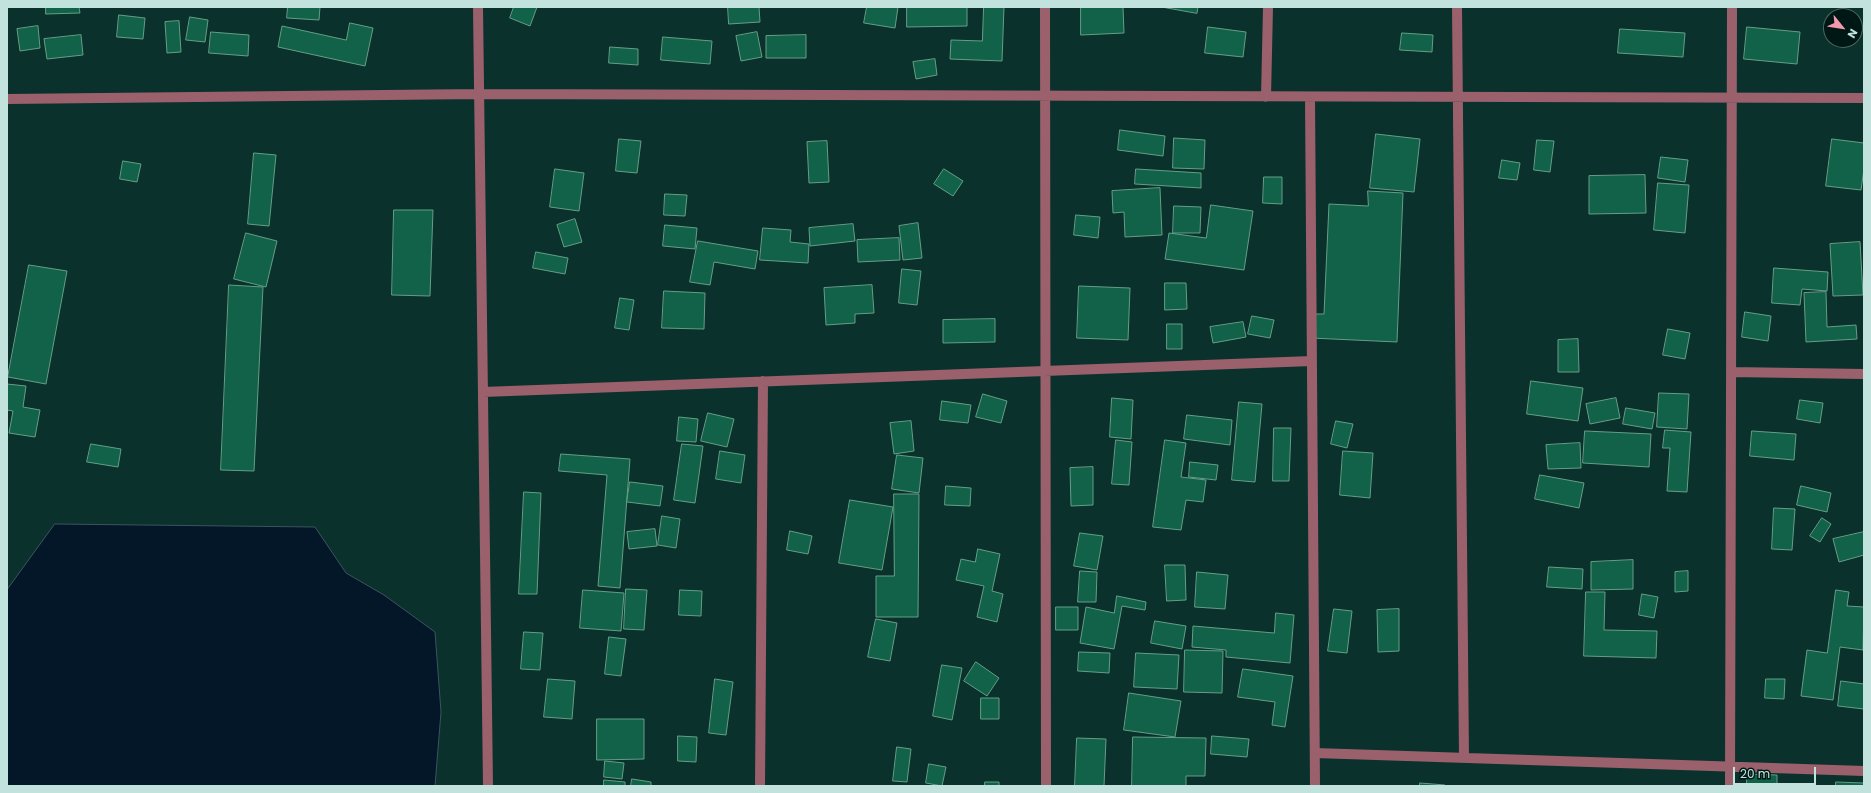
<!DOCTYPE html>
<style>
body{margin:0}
#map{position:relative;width:1871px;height:793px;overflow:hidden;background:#0b312d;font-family:Poppins,sans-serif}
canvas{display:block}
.frame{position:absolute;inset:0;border:8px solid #c1e2dd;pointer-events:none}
.north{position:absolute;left:1823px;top:8px;width:40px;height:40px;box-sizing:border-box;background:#001815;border:1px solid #4d6965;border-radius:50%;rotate:120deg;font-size:11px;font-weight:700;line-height:16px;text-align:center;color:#c1e2dd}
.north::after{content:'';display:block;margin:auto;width:14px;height:18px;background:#f29aad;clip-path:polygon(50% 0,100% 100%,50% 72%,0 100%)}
.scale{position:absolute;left:1733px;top:767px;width:83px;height:18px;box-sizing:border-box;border:2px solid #c1e2dd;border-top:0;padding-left:5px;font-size:12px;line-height:14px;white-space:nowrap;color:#c1e2dd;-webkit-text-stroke:3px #001815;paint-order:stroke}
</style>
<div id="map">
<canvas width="1871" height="793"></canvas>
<div class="frame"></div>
<div class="north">N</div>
<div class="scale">20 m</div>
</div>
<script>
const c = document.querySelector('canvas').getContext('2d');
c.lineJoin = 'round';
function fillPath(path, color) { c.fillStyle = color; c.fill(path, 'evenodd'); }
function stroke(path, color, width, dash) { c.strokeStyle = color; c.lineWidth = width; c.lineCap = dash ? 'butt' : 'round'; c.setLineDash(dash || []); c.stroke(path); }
const water = new Path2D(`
 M55 524 315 527 346 573 384 595 435 632 441 712 435 786H7V590Z`);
fillPath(water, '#031728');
stroke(water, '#3c545e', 1);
const building = new Path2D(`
 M46 7H79L80 13 46 14Z
 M288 7H320L319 20 287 18Z
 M514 7H537L530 26 510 18Z
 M728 7H759L760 22 729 24Z
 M867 7H898L895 28 864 23Z
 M907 7H967V26L907 27Z
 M984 7H1004L1002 61 950 59 951 40 982 41Z
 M1081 7H1123L1124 33 1081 35Z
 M1162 7H1198L1197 13Z
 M119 15 145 18 143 39 117 37Z
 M190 17 208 20 205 42 186 40Z
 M179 21 181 52 167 53 165 22Z
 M350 23 373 28 365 66 278 47 282 26 346 40Z
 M38 26 40 48 20 51 17 29Z
 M1208 27 1246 32 1243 57 1205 53Z
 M1747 27 1800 32 1797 64 1744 59Z
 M1620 29 1685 33 1683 57 1618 53Z
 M211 32 249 35 248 56 209 53Z
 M757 32 762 57 741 61 736 36Z
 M1402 33 1433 35 1432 52 1400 50Z
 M81 35 83 55 47 59 44 39Z
 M806 35V58H766V36Z
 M663 37 712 41 710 64 661 60Z
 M610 47 638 49V65L609 63Z
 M935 59 937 75 916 79 913 62Z
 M1120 130 1165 136 1163 156 1118 150Z
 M1376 134 1420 139 1414 192 1370 188Z
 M1174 138 1205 140 1204 169 1173 168Z
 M619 139 641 141 637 173 616 171Z
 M1832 139 1864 143V169L1861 190 1826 186Z
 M1537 140 1554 141 1550 172 1534 170Z
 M827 141 829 182 809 183 807 142Z
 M254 153 276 155 269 226 248 224Z
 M1661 157 1688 160 1685 182 1658 178Z
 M1502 160 1520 163 1517 180 1499 178Z
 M123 161 141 164 137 182 120 179Z
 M555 169 584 173 579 211 550 207Z
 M944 169 963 181 953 196 934 184Z
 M1136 169 1201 173V188L1135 184Z
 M1645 175 1646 213 1589 214V176Z
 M1264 177H1282V204L1263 203Z
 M1658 183 1689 185 1685 233 1654 230Z
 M1160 188 1162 235 1125 237 1124 212 1113 213 1112 191Z
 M1368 191 1403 193 1397 342 1311 338 1313 314H1324L1329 204 1368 206Z
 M665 194 687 195 685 216 664 215Z
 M1211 205 1253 211 1244 270 1165 259 1169 233 1206 238Z
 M1174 206 1201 207 1200 233H1173Z
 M394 210H433L430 296 392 295Z
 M1076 215 1100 217 1098 238 1074 235Z
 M575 219 582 242 564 247 557 225Z
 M918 223 922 258 903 260 899 226Z
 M853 224 855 241 810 246 809 228Z
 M665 225 697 228 695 249 663 246Z
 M763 228 791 230 790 242 809 244 808 263 760 260Z
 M246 233 277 241 266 287 234 279Z
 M899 238 900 260 858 262 857 240Z
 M698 241 758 251 755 269 714 262 710 285 690 282Z
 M1860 242 1863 295 1833 296 1830 244Z
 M536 252 568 258 565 274 533 268Z
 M29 265 67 271 46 384 8 377Z
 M1774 268 1828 272 1827 291 1802 289 1800 305 1772 303Z
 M902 269 921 271 917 305 899 303Z
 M1165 283H1186L1187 309 1165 310Z
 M229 285 263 287 254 471 221 470Z
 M872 285 874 313 855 314V323L826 325 824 288Z
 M1079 286 1130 288 1128 340 1077 338Z
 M664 291 705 293 704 329 662 328Z
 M1826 292 1827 327 1856 325 1857 339 1806 342 1804 293Z
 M620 298 634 300 629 330 615 328Z
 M1745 312 1771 316 1768 341 1742 337Z
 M1252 316 1274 320 1270 338 1248 334Z
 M995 319V342L943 343V320Z
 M1243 322 1246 337 1213 343 1210 327Z
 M1167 324H1182V349H1167Z
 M1668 329 1690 333 1685 359 1663 355Z
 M1578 339 1579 372H1558V340Z
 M1531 381 1583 388 1578 421 1527 414Z
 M7 384 26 386 23 407 40 410 35 437 9 433 13 411 7 410Z
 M1659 393 1689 394 1687 429 1657 427Z
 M983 394 1007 401 1001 423 976 417Z
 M1112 398 1133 400 1131 439 1110 437Z
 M1616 398 1620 418 1590 424 1586 404Z
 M1800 400 1823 403 1820 423 1797 419Z
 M942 401 971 405 968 423 940 420Z
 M1239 402 1262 404 1255 482 1232 480Z
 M1626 408 1655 413 1652 429 1623 424Z
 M708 413 734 419 727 447 701 441Z
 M1187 415 1232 420 1230 445 1184 439Z
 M679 417 698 419 696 442 677 441Z
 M911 421 914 451 894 454 890 423Z
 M1336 421 1353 424 1347 448 1331 444Z
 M1274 428H1291L1289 481H1273Z
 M1665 430 1691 432 1687 492 1667 491 1670 448H1663Z
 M1585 431 1651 434 1649 467 1583 463Z
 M1752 431 1796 434 1794 460 1750 456Z
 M1116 440 1132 442 1129 485 1112 484Z
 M1165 440 1186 443 1181 477 1206 480 1203 502 1186 500 1181 530 1153 527Z
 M1580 443 1581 468 1548 469 1546 445Z
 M91 444 121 449 118 467 87 462Z
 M682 444 703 446 695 503 674 500Z
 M720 451 745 455 741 483 716 479Z
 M1343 451 1373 453 1370 498 1340 495Z
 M561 454 630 459 620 588 598 586 607 475 559 471Z
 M897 455 923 458 919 493 892 489Z
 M1190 462 1218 465 1216 480 1189 477Z
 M1093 467V505L1071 506 1070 468Z
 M1540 475 1584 483 1579 508 1535 499Z
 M630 482 663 486 660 506 627 502Z
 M946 486 971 488 970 506 945 505Z
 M1801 486 1831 493 1827 512 1797 505Z
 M524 492 541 493 537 594H519Z
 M894 494H919L918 617H876V576H894Z
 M850 500 893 507 882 570 839 563Z
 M1774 508 1795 509 1792 550 1772 549Z
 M662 516 680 519 676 548 658 545Z
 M1822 518 1831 524 1820 542 1810 536Z
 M655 529 657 546 629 549 627 532Z
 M790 531 812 536 808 554 787 550Z
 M1864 532V555L1839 562 1833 539Z
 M1080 533 1103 536 1097 570 1074 566Z
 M978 549 1000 554 992 591 1003 594 997 622 977 617 984 586 956 580 961 559 975 562Z
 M1633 560V589L1591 590V562Z
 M1165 565H1185L1186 600 1167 601Z
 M1549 567 1583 569 1582 589 1547 587Z
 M1080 571 1097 572 1096 602H1078Z
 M1688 571V591L1675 592V572Z
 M1197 572 1228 575 1225 609 1195 607Z
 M626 589 647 590 644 630 624 629Z
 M583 590 624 593 621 631 580 628Z
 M680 590 702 591 701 616 679 615Z
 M1836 590 1849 592 1847 606 1864 607 1863 650 1840 647 1833 700 1801 696 1807 650 1827 653Z
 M1586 592H1605L1604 630 1657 631 1656 658 1584 656Z
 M1642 594 1658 597 1654 618 1639 615Z
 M1117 596 1146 602 1145 610 1122 606 1114 649 1080 643 1086 607 1114 613Z
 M1056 607H1078V630H1056Z
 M1334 609 1352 611 1347 653 1328 651Z
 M1399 609V651L1378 652 1377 610Z
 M1276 613 1294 615 1290 663 1226 657V650L1192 647 1193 626 1274 633Z
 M876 619 897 623 890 661 868 657Z
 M1155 621 1186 626 1182 649 1151 643Z
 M524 632 543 633 540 670 521 669Z
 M609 637 626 639 621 676 605 674Z
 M1185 650 1223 651 1222 693 1184 692Z
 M1079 652 1110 653 1109 673 1078 671Z
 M1136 653 1179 655 1177 689 1134 687Z
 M976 662 999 678 987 696 964 681Z
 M942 665 962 668 952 720 933 716Z
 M1243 669 1293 676 1285 727 1272 725 1275 702 1238 697Z
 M548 679 575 681 572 719 544 717Z
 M715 679 733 682 726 735 709 733Z
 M1766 679H1785L1784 699 1765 698Z
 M1841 681 1864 684V709L1838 706Z
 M1129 693 1181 701 1175 737 1124 730Z
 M981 698H999V719H981Z
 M597 719H644V759L597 760Z
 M678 736 697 737 696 762 678 761Z
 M1212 736 1249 739 1247 757 1211 754Z
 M1133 737 1206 738 1205 776H1186V786H1132Z
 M1077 738 1106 739 1104 786H1075Z
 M897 747 911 749 907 782 893 781Z
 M605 761 624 763 622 779 604 777Z
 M929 764 946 767 942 786 926 783Z
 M1747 774 1777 775V786H1747Z
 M632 779 651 782V786H631Z
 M604 780 625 782V786H604Z
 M985 782H999V786H985Z
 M1836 782 1864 783V786H1836Z
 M1420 783 1445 785V786H1420Z`);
fillPath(building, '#116248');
stroke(building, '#659e86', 1);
stroke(new Path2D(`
 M478 7 488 786
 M1045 7 1046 786
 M1457 7 1464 757
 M1266 97 1268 7
 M1310 97 1315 786
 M7 99 479 94 1864 98
 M1731 372 1864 374
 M483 392 1312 361
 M1315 753 1864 771
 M760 786 763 381
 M1730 786 1732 7`), '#9a616d', 10);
</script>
